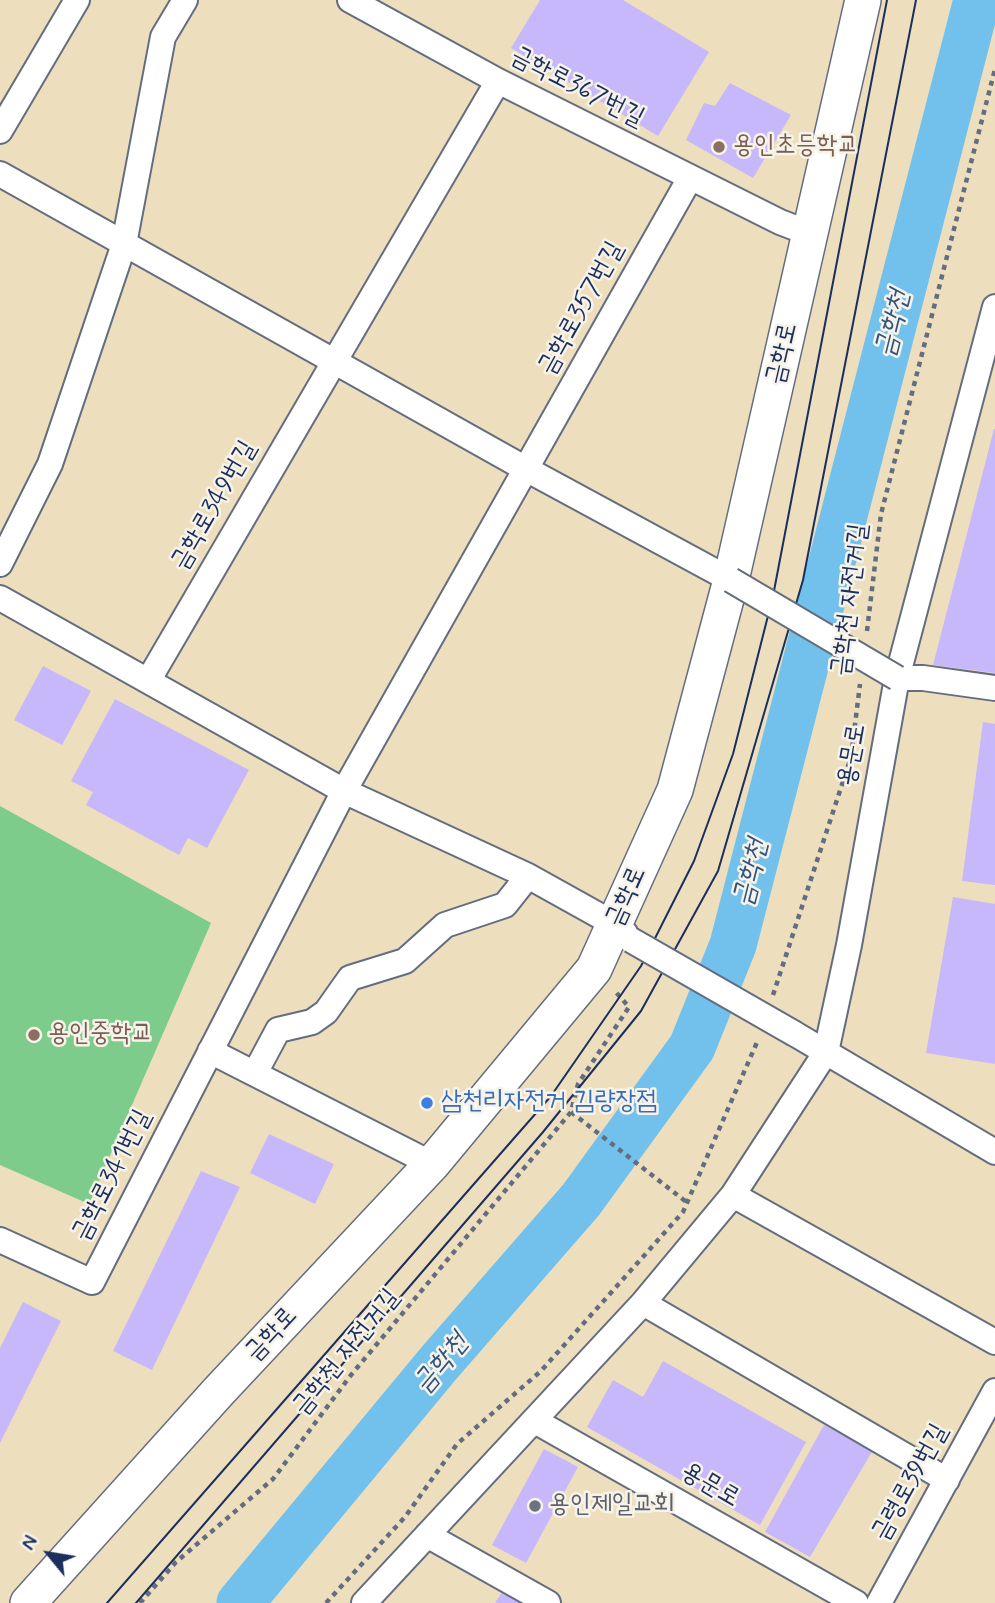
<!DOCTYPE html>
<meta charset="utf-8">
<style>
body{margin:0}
#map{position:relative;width:995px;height:1603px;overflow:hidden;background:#eddfbd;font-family:Mynerve,sans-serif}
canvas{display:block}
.north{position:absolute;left:14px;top:1519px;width:70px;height:70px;-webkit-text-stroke:5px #f7f3e8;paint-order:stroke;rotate:300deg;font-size:19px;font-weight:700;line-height:28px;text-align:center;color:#1b2f5e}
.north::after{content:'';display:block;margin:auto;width:24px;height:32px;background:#1b2f5e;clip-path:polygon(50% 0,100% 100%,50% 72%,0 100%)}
</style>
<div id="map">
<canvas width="995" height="1603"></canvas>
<div class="north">N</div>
</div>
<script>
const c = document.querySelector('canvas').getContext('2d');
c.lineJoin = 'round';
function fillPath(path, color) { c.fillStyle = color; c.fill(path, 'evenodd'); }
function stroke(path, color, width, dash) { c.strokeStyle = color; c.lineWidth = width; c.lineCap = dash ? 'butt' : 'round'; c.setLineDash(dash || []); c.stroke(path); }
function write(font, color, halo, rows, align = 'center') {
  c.font = font + ' Mynerve,"Poor Story",sans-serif'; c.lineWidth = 5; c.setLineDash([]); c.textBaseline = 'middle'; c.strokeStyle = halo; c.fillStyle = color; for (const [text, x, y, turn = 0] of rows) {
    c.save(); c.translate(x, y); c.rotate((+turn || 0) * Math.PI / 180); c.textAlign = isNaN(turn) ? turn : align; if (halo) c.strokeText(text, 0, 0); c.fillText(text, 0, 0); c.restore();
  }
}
fillPath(new Path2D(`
 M0 806 211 923 89 1204 0 1165Z`), '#7ecc8c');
stroke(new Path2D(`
 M240 1603 439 1363 581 1200 692 1047 733 945 977 0`), '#72c1ed', 47);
fillPath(new Path2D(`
 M540 0H623L709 52 658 136 511 48Z
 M730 83 791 115 753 178 686 140 704 103 715 106Z
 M994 429H995V673L933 665Z
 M43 666 91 691 62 745 14 720Z
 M115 699 249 770 207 848 188 838 179 855 86 805 93 792 71 781Z
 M983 722 995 724V885L962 881Z
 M953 897 995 904V1064L926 1053Z
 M269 1134 334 1164 315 1204 250 1173Z
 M201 1171 240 1187 152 1370 113 1351Z
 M23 1302 61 1321 0 1443V1348Z
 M663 1361 806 1442 760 1525 587 1427 613 1380 643 1397Z
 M824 1425 873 1450 810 1557 765 1532Z
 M544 1449 578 1467 526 1563 492 1545Z
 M502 1592 521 1603H495Z`), '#c7b7fb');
const minor = new Path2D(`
 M350 0 498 81 780 222 811 234
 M0 131 77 0
 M0 174 526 469 731 580
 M0 564 50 464 124 244 163 37 185 0
 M0 598 344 791 528 876 616 925 625 933
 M897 678H923L995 688
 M148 681 498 81
 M795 1034 995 1152
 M210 1051 432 1164
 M255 1073 278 1030 312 1022 326 1012 350 978 405 961 445 925 505 905 528 876
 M733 1195 995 1342
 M0 1240 92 1282 344 791 690 178
 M643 1303 947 1480
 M535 1421 856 1603
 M427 1535 548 1603
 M364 1603 643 1303 733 1195 826 1052 849 945 897 678 995 307
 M879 1603 995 1391`);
const secondary = new Path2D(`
 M28 1603 219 1391 432 1164 594 969 675 790 731 580 863 0`);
stroke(minor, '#646d7f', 28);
stroke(secondary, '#646d7f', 38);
stroke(new Path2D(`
 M867 631 881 514 995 69
 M773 995 851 757 860 684
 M571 1112 689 1204
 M140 1603 176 1562 273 1479 351 1375 571 1112 578 1084 629 1007 614 990
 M326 1603 405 1517 457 1444 541 1371 683 1212 758 1040`), '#646d7f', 4.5, [5, 5]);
stroke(minor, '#fff', 24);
stroke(secondary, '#fff', 35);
stroke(new Path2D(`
 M107 1603 551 1096 641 966 694 861 733 754 773 596 887 0
 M136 1603 543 1132 641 1011 718 871 803 580 916 0`), '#1b2f5e', 2);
const minorBridge = new Path2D(`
 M731 580 897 678
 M631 940 795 1034`);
stroke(minorBridge, '#646d7f', 28, []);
stroke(minorBridge, '#fff', 24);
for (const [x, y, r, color] of [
 [719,147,7,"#8d6e63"],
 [34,1035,7,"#8d6e63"],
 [427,1103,7,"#3f7fe0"],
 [535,1506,7,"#6b7280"]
]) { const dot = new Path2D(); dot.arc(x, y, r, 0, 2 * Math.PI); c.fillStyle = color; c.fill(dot); stroke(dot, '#f7f3e8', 2.5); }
write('26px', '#1b2f5e', '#f7f3e8', [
 ["금학로367번길",577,88,27],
 ["금학로357번길",582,309,-61],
 ["금학로",783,354,-77],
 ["금학로349번길",215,506,-60],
 ["금학천 자전거길",851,600,-83],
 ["용문로",853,755,-80],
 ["금학로",627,897,-66],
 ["금학로341번길",113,1176,-63],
 ["금학로",272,1335,-47],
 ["금학천 자전거길",347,1353,-51],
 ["금령로39번길",911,1483,-61],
 ["용문로",710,1486,30]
]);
write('26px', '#785e54', '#f7f3e8', [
 ["용인초등학교",733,147],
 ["용인중학교",48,1035]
], 'left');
write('26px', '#366cbe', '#f7f3e8', [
 ["삼천리자전거 김량장점",441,1103]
], 'left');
write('26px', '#5b616d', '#f7f3e8', [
 ["용인제일교회",549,1506]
], 'left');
write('italic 28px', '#315482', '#f7f3e8', [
 ["금학천",894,324,-76],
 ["금학천",752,873,-76],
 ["금학천",442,1364,-50]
]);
</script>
